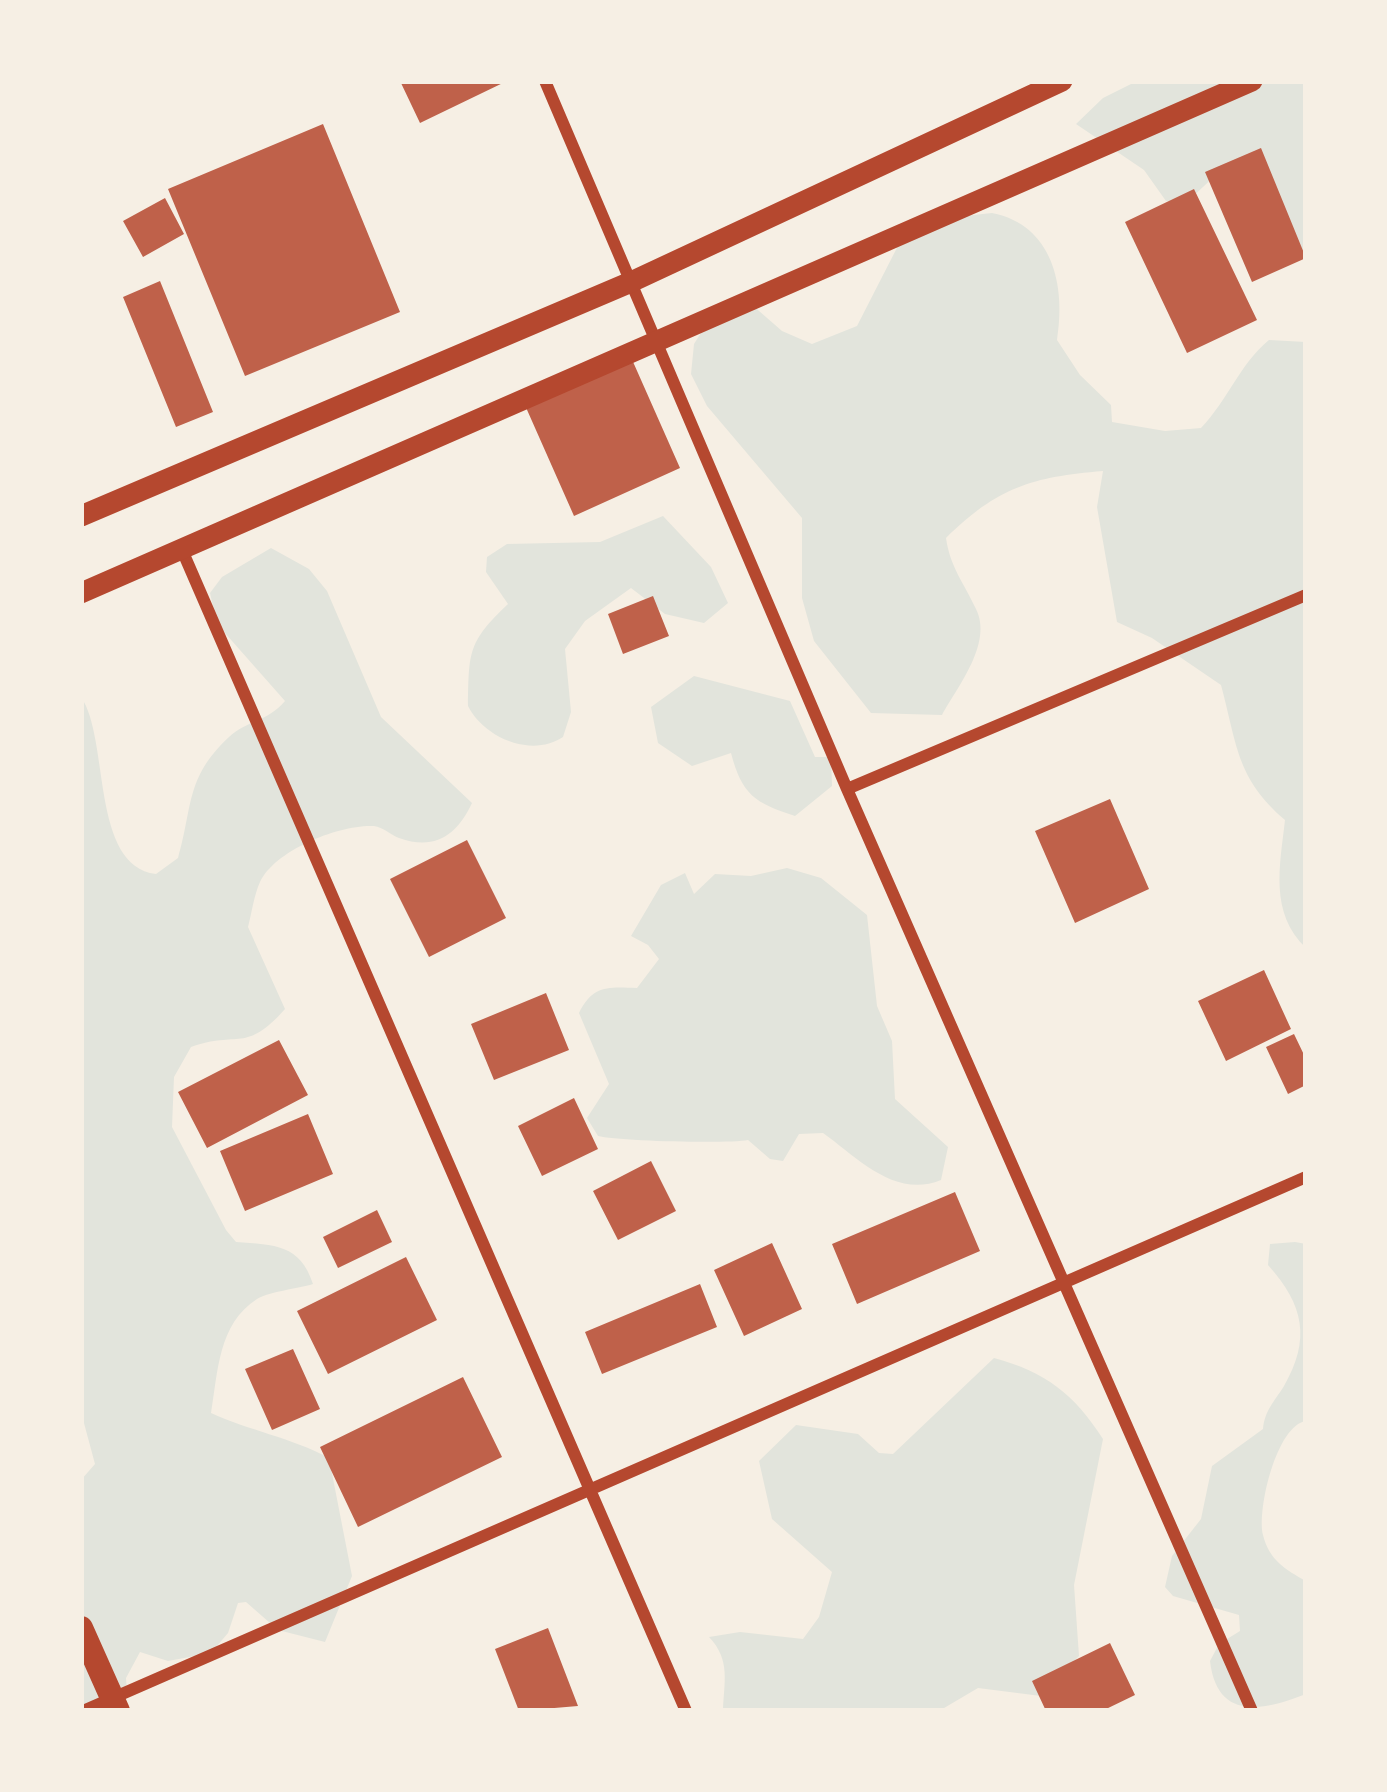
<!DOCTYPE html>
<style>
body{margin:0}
#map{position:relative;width:1387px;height:1792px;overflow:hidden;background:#f6efe4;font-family:"Source Serif 4",serif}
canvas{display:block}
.frame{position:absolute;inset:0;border:84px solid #f6efe4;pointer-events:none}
</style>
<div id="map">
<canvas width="1387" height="1792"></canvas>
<div class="frame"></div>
</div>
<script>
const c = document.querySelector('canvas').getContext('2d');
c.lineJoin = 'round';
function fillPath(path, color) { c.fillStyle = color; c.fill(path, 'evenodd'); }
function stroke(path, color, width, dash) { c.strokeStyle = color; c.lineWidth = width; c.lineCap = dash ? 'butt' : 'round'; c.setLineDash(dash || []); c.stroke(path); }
fillPath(new Path2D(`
 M1137 81H1306V262L1220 171 1188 201H1166L1144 170 1076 124 1103 98Z
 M992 213C1053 225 1066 286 1057 340L1080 375 1111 405 1112 422 1165 431 1201 428C1228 400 1239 365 1269 340L1306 342V948C1269 913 1280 865 1285 820 1236 778 1237 744 1221 685L1152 638 1117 622 1097 507 1103 471C1032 477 998 487 946 538 950 567 964 583 976 609 993 643 958 686 942 715L871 713 814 641 802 598V518L707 406 691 374 694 344 717 307 743 297 782 331 812 344 857 326 903 236 946 218Z
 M663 516 711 567 728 603 704 623 665 614 631 588 585 621 565 649 571 712 563 737C532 758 484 738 468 706 469 651 468 642 508 604L486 572 487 557 507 544 600 542Z
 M271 548 309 569 327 591 381 717 472 803C457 835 435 851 399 838 391 835 383 827 374 826 340 824 275 850 260 882 254 895 252 912 248 927L285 1009C245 1054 239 1030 191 1047L174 1077 172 1127 226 1230 236 1242C275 1245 300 1244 313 1284 297 1289 271 1291 257 1299 218 1324 218 1372 211 1413 250 1431 290 1437 329 1458L352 1576 325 1642 278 1630 246 1602 238 1603 228 1633 211 1653 168 1661 140 1652 126 1678 127 1694 115 1711H81V1480L95 1464 81 1412V697C110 739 90 866 156 874L178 858C193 807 185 778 229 737 246 721 267 722 285 701L217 624 210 593 222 577Z
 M694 676 790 701 815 757H831L832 786 795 816C755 803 742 795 731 753L692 766 658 743 651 707Z
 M787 868 821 878 867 915 877 1006 892 1041 895 1099 948 1147 941 1180C895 1199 858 1158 823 1133L799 1134 783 1161 770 1159 748 1140C728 1144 616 1141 598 1136L587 1118 609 1084 579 1013C593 985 607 987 637 988L659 959 648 945 631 936 661 885 685 873 694 894 715 874 751 876Z
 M1295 1242 1306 1244V1421C1277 1425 1257 1508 1263 1535 1269 1560 1286 1570 1306 1581V1694C1263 1711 1217 1721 1210 1661L1219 1644 1240 1631 1239 1615 1173 1596 1165 1587 1172 1556 1201 1519 1212 1466 1263 1429C1265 1410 1274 1402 1284 1386 1311 1339 1304 1305 1268 1265L1270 1244Z
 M994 1358C1046 1372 1074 1394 1103 1439L1074 1585 1079 1656 1041 1696 978 1688 939 1711H723C724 1682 731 1660 709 1637L740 1632 803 1639 819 1617 832 1572 772 1519 759 1461 796 1425 858 1434 879 1453 893 1454Z`), '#e2e4dc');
fillPath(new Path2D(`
 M406 81H507L420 123 401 83Z
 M323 124 400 312 245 376 168 189Z
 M1261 148 1306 258 1252 282 1205 172Z
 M1194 189 1257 320 1187 353 1125 222Z
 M165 198 184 234 143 257 123 221Z
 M160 281 213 412 176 427 123 297Z
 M630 355 680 468 574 516 524 403Z
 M653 596 669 636 623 654 608 614Z
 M1110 799 1149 889 1075 923 1035 831Z
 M467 840 506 918 429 957 390 879Z
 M1264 970 1291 1029 1226 1061 1198 1001Z
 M546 993 569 1050 494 1080 471 1024Z
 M1294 1034 1306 1059V1085L1288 1094 1266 1047Z
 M279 1040 308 1095 207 1148 178 1092Z
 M574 1098 598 1149 542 1176 518 1126Z
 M308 1114 333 1174 245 1211 220 1151Z
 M651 1161 676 1211 618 1240 593 1191Z
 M955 1192 980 1251 857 1304 832 1244Z
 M377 1210 392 1242 338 1268 323 1237Z
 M772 1243 802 1309 744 1336 714 1270Z
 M406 1257 437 1320 328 1374 297 1311Z
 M700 1284 717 1327 602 1374 585 1332Z
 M293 1349 320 1409 272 1430 245 1369Z
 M463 1377 502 1457 358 1527 320 1447Z
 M548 1628 578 1706 519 1711 495 1649Z
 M1110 1643 1135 1695 1102 1711H1046L1032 1681Z`), '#bf614a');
stroke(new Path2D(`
 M545 81 847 789 1252 1711
 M182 550 686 1711
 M847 789 1306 595
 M83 1711 1306 1177`), '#b5482f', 12);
stroke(new Path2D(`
 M81 516 631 282 1062 81
 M81 593 1252 81`), '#b5482f', 21);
stroke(new Path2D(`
 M81 1628 118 1711`), '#b5482f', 24);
</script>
